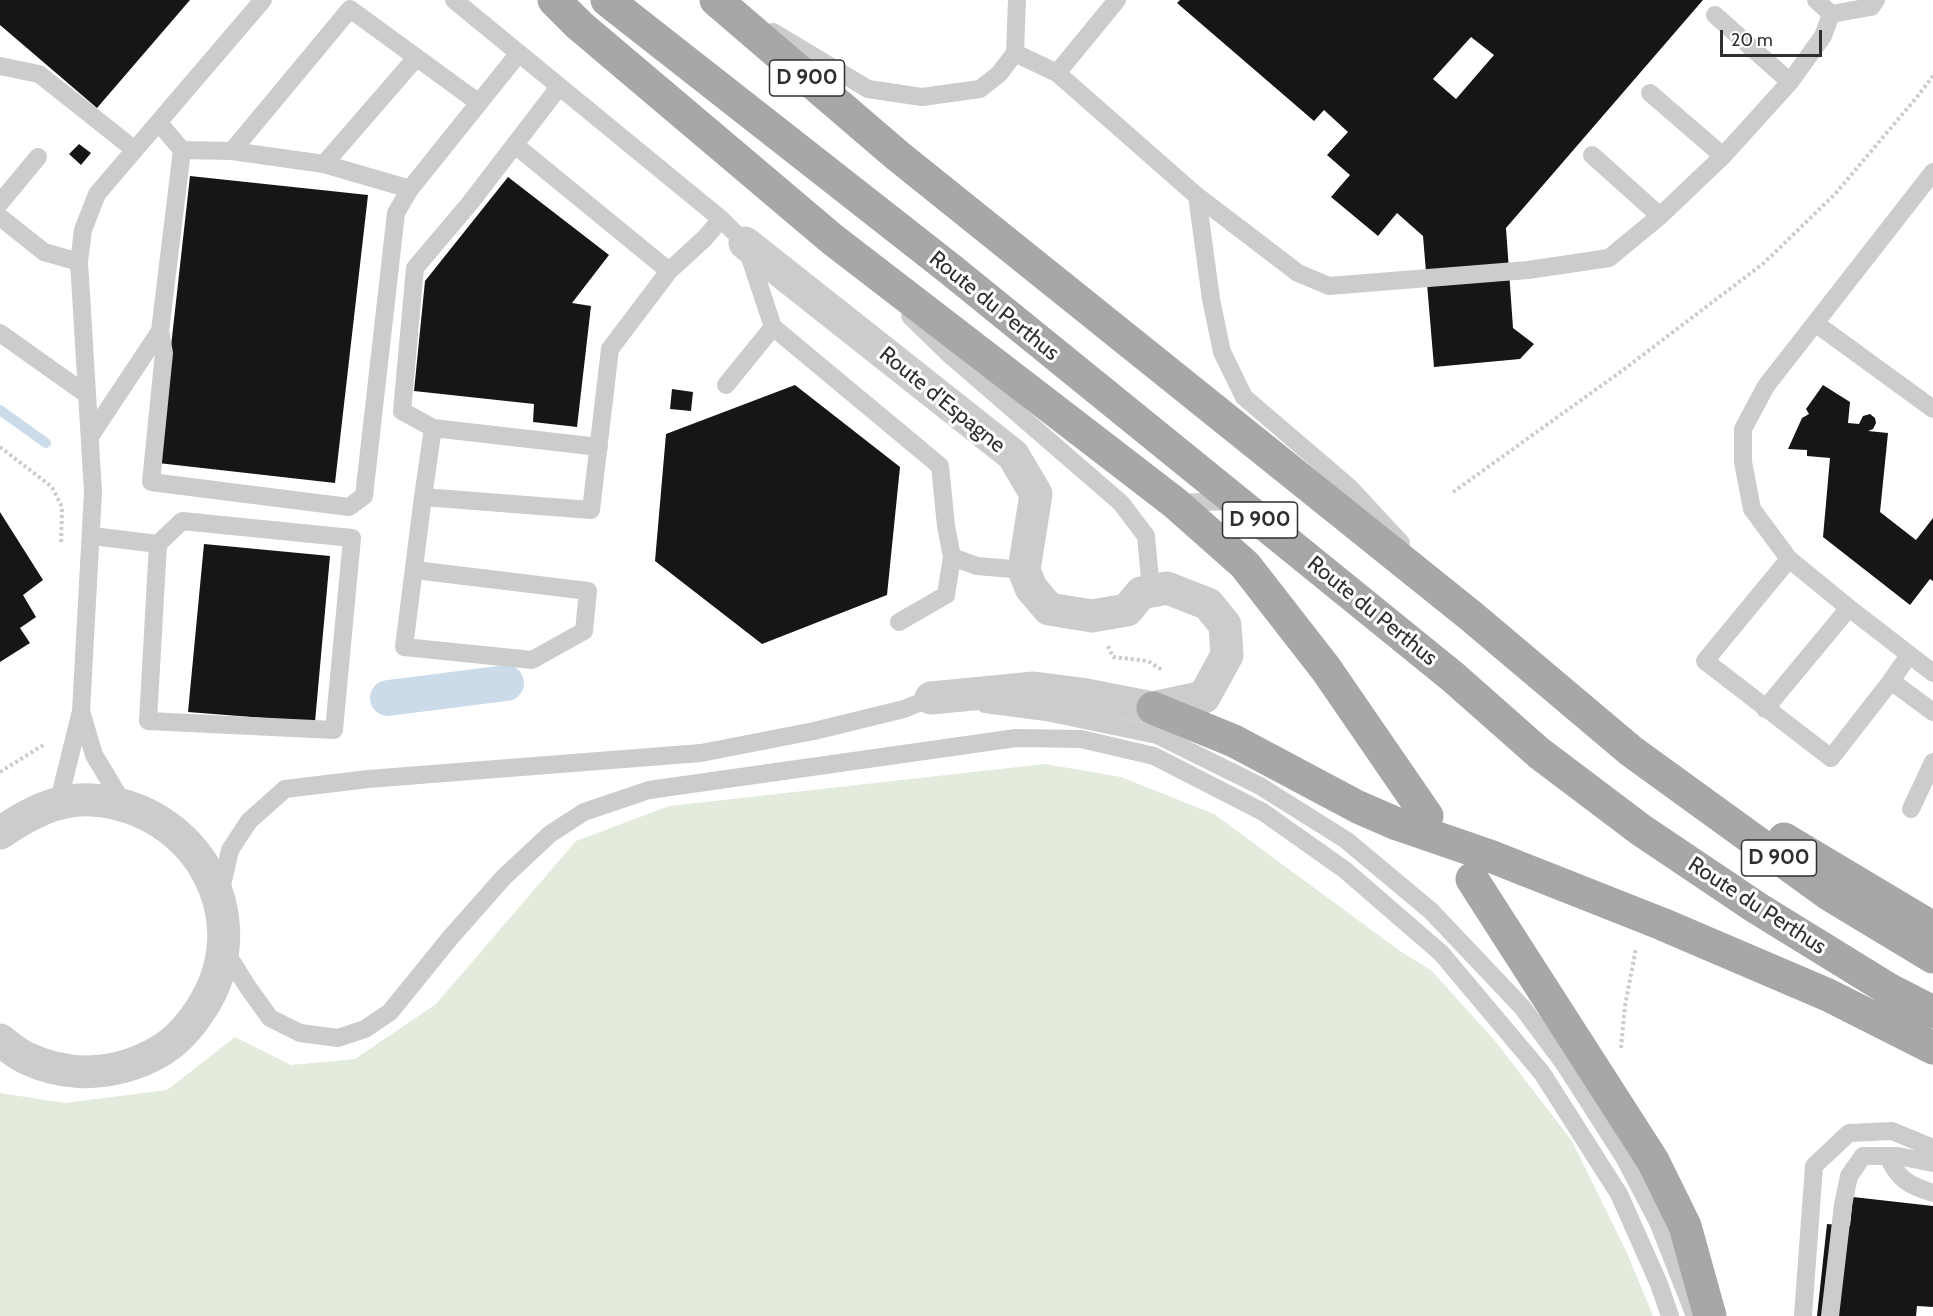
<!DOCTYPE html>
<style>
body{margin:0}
#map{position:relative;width:1933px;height:1316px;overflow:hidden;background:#fff;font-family:Cabin,sans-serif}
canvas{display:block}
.scale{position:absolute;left:1720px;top:30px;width:102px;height:27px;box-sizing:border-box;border:3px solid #2f2f2f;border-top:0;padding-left:8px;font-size:18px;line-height:21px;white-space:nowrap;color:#2f2f2f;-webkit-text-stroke:4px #fff;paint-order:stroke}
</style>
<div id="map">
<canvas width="1933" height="1316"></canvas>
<div class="scale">20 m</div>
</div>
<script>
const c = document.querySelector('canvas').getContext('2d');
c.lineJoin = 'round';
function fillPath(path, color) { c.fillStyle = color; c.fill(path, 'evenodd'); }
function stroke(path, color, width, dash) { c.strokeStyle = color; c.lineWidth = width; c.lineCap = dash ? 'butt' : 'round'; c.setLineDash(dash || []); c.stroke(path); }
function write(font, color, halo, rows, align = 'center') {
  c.font = font + ' Cabin,sans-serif'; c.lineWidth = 6; c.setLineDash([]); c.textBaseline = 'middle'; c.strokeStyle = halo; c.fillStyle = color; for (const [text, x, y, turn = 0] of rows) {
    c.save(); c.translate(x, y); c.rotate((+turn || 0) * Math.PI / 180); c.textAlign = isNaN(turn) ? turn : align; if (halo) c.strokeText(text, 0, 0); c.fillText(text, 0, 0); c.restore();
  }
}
fillPath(new Path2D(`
 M1045 764 1121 777 1214 814 1400 951 1432 971 1496 1042 1572 1141 1627 1253 1653 1316H0V1093L65 1103 167 1090 235 1037 291 1065 355 1059 436 1004 576 841 669 806Z`), '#e3ebdd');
stroke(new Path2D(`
 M0 410 46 443`), '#cbdbea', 10);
stroke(new Path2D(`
 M388 698 506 683`), '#cbdbea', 36);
fillPath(new Path2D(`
 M0 0H190L97 108 0 25Z
 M1180 0H1703L1506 228 1513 328 1534 344 1520 359 1434 367 1423 236 1397 213 1378 236 1331 197 1350 175 1327 155 1348 132 1324 110 1314 121 1177 3ZM1471 37 1494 55 1456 99 1433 79Z
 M79 144 91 153 81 165 69 154Z
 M190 176 368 195 335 483 158 463Z
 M508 177 609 255 572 303 591 306 577 427 533 422 534 404 414 391 425 281Z
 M795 385 900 467 887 595 762 644 655 561 666 434Z
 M1823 385 1850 402 1848 423 1859 424 1863 416 1870 414 1875 418 1876 423 1873 429 1868 431 1888 433 1880 512 1916 540 1933 518V581L1930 579 1910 605 1823 537 1830 458 1807 456V450L1788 449 1802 418 1809 414 1806 409Z
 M672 389 693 392 691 411 670 409Z
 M0 512 43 580 23 595 36 617 20 628 30 643 0 662Z
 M204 544 330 556 315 722 188 712Z
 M1853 1197 1933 1206V1307L1917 1306 1916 1316H1817L1827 1224 1850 1226Z`), '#161616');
stroke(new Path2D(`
 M0 447 52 487 62 507 61 545
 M1453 492 1623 370 1764 263 1835 194 1917 97 1933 76
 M1108 646 1113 657 1148 661 1162 670
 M0 772 45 744
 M1621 1048 1625 1006 1636 948`), '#ccc', 4, [3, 3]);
stroke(new Path2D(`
 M454 0 721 219 745 243 773 327 940 466 946 526 952 557 977 566 1024 570
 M1831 14 1871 7 1876 0
 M1715 15 1790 82
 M773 32 868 89 922 97 980 89 999 74 1015 53 1017 0
 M1015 53 1057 73 1197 196 1211 299 1222 352 1244 397 1348 486 1401 543
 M0 66 39 74 135 150
 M1057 73 1117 0
 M1650 93 1723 156
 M159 123 182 150 232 151 324 164 410 189 519 53
 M515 145 669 271
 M232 151 350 9 479 103
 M1592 155 1660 216
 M324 164 416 58
 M1933 172 1766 386 1743 429V462L1752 509 1789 559 1849 608 1933 673
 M1197 196 1298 273 1329 286 1528 270 1609 258 1660 216 1723 156 1790 82 1823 36 1831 14 1816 0
 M0 203 38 157
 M0 217 44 252 79 262
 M910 316 950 355 1121 503 1146 536 1150 579 1141 593
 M1815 323 1933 409
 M160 331 164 353 151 482 349 507 364 496 396 213 410 189
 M0 333 86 394
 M726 385 773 327
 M433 428 402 411 415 268 470 203 559 87
 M91 435 160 331 182 150
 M599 447 433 428 423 497 591 510 610 349 669 271 705 238 721 219
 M1175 503 1233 501
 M182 521 352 538 334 730 148 721 158 544Z
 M92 536 158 544
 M1789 559 1705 661 1831 758 1891 681 1909 655
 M415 570 588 591 584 631 532 660 404 647 423 497
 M899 622 946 595 952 557
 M1891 681 1933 712
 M985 704 1046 712 1157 735 1260 786 1346 840 1431 911 1522 1007 1563 1062 1625 1159 1658 1222 1695 1316
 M1765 709 1849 608
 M81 711 93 492 79 262 83 230 97 194 263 0
 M58 804 81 711 94 755 124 805
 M1911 809 1933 762
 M220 894 230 850 249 821 285 789 368 779 701 753 814 731 904 709 931 698 940 699
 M224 949 247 986 270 1018 300 1033 338 1038 365 1029 390 1012 450 938 504 877 550 834 584 812 649 790 1016 738 1081 739 1154 756 1263 812 1345 870 1441 953 1542 1073 1619 1194 1659 1284 1670 1316
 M1888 1156C1897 1179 1910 1186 1933 1193
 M1803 1316 1814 1166 1849 1133 1892 1131 1933 1148
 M1830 1316 1843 1205 1849 1176 1863 1156H1898L1933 1163`), '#ccc', 18);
stroke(new Path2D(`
 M745 243 1013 455 1036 494 1024 570 1031 588 1049 609 1092 616 1127 610 1141 593 1167 588 1208 604 1225 625 1227 655 1204 697 1153 708 1081 694 1034 688 931 698
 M0 833C28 814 57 798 92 800 197 807 260 919 201 1009 183 1037 164 1053 132 1064 97 1076 60 1074 26 1058 17 1054 8 1046 0 1040`), '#ccc', 33);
stroke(new Path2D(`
 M554 0 579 25 832 239 1175 503 1245 565 1326 669 1427 816
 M607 0 950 269 1453 677 1539 753 1641 830 1757 908 1890 990 1933 1012
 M716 0 898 156 1471 616 1631 751 1827 893 1933 957
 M1153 708 1234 741 1358 807 1397 824 1490 856 1662 924 1828 995 1933 1048
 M1784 839 1933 928
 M1472 879 1653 1161 1685 1226 1710 1316`), '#a7a7a7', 33);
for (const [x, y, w] of [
 [807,78,75],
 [1260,520,75],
 [1779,858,75]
]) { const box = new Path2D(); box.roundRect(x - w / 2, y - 18, w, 36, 4.5); c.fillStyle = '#fff'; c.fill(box); stroke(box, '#2f2f2f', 1.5); }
write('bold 21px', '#2f2f2f', null, [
 ["D 900",807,78],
 ["D 900",1260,520],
 ["D 900",1779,858]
]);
write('22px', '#2f2f2f', '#fff', [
 ["Route du Perthus",994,306,39],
 ["Route d'Espagne",942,400,39],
 ["Route du Perthus",1372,611,39],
 ["Route du Perthus",1757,906,33]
]);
</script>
